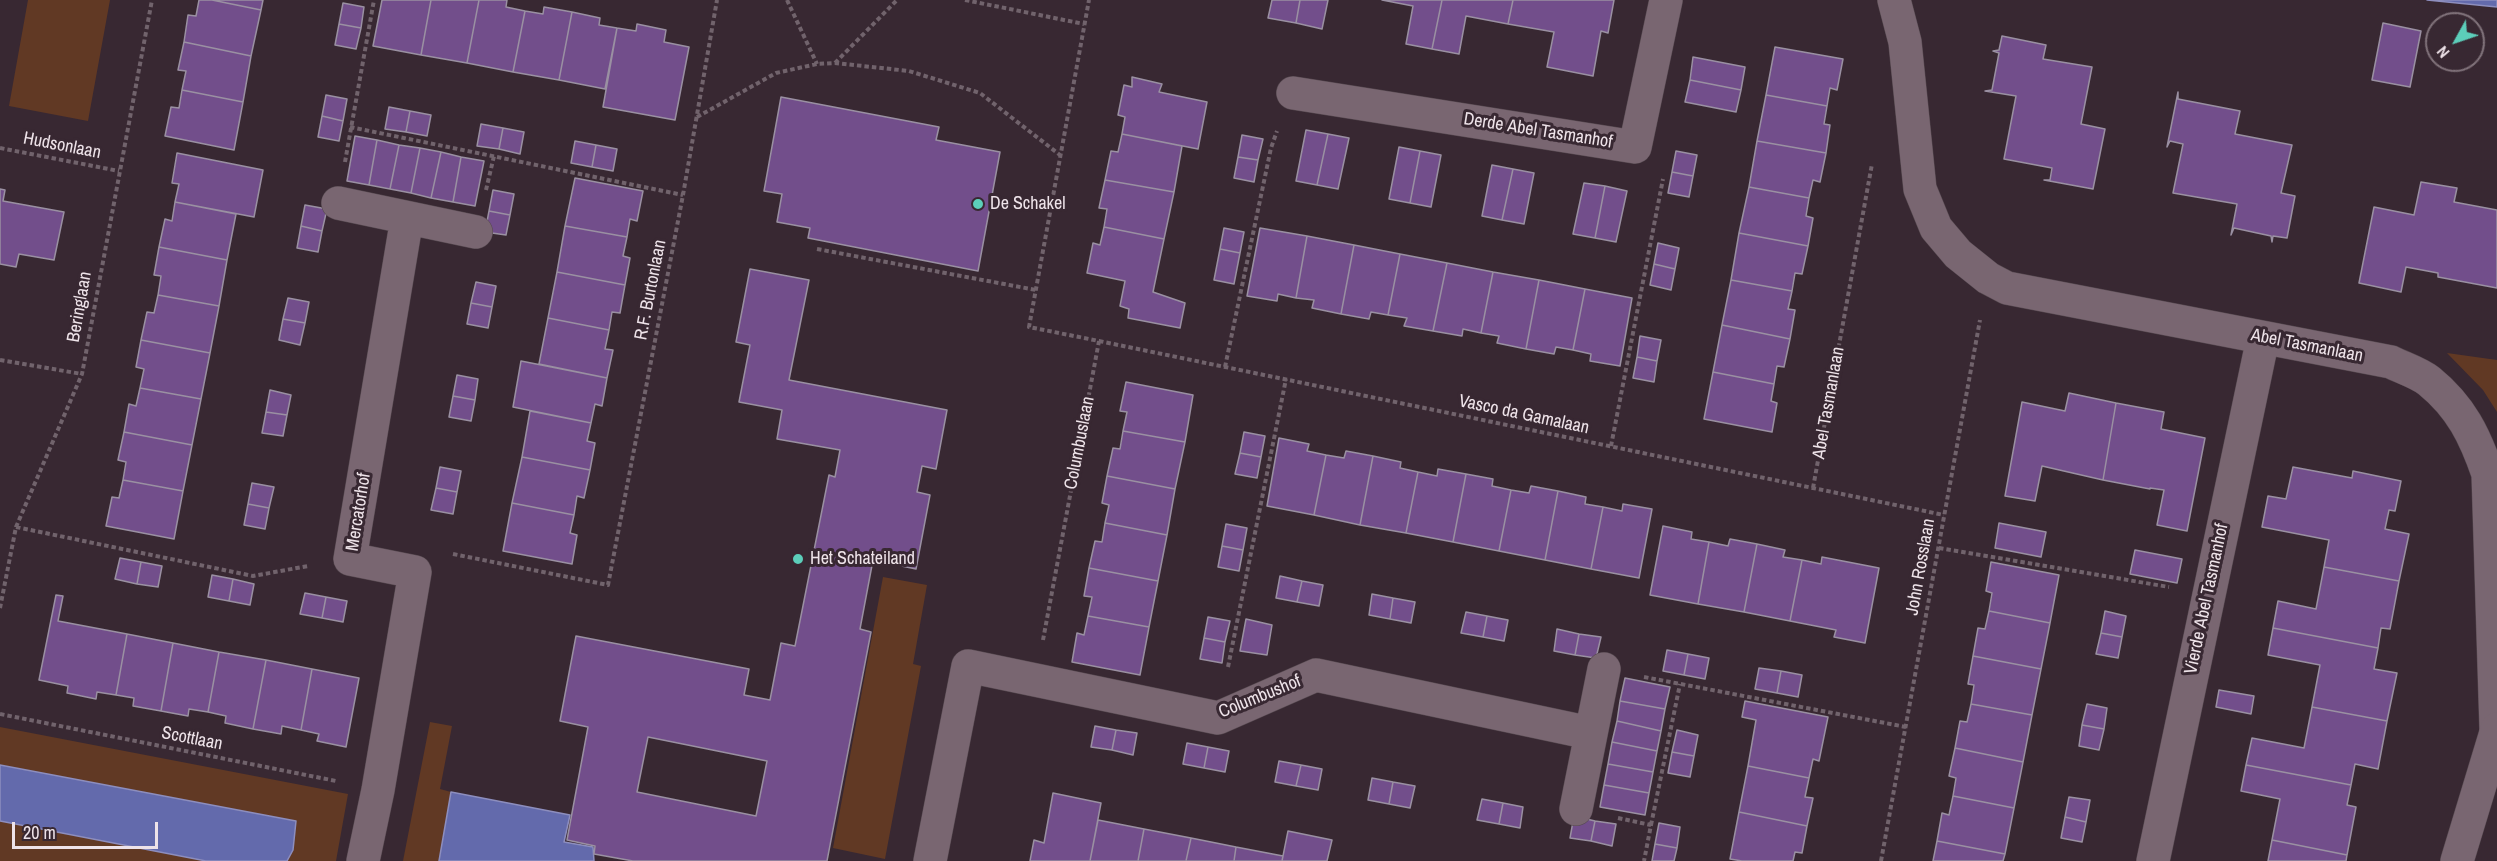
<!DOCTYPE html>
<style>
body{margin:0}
#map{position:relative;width:2497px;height:861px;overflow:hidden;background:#382832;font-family:"Archivo Narrow",sans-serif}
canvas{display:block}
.north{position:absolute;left:2425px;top:12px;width:60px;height:60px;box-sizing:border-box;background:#382832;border:2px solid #81737b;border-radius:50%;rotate:230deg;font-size:16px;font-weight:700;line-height:24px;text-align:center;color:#eee3e9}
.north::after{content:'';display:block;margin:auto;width:21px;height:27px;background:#5cceba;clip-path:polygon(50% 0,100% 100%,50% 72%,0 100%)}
.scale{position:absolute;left:12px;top:822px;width:146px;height:27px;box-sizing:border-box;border:3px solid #eee3e9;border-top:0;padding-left:8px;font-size:18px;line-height:21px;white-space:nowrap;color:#eee3e9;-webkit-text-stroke:4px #382832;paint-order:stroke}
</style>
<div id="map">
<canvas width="2497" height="861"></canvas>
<div class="north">N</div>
<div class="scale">20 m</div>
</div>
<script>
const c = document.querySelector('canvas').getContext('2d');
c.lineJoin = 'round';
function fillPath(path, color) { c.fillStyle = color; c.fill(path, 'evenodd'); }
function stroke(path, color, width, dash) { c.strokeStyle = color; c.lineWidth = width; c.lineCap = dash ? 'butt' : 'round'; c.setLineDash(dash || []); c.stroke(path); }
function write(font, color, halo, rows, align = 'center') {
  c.font = font + ' "Archivo Narrow",sans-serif'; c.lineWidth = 6; c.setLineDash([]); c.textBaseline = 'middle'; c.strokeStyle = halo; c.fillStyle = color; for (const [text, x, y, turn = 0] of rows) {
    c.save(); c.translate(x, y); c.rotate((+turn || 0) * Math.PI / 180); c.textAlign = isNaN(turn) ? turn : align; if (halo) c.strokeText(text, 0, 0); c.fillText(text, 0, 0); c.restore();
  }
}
fillPath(new Path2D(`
 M28 0H110L88 121 9 106Z
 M2447 353 2497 360V412L2483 390Z
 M883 577 927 585 913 664 921 666 885 859 833 848Z
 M430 722 452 726 440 789 451 792 439 861H403Z
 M0 727 348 794 336 861H287L293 850 296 821 0 765Z
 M0 821 206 861H0Z`), '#613924');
const water = new Path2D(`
 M2427 0H2497V7Z
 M0 765 296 821 293 850 287 861H206L0 821Z
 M451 792 570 815 564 842 593 847 594 861H439Z`);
fillPath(water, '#636aac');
stroke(water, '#8d8ebe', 1.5);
const building = new Path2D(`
 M199 0H212L261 10 251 56 184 42 188 15 196 16Z
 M212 0H263L261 10Z
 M382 0H431L421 55 373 46Z
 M431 0H479L467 63 421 55Z
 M479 0H507L506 7 525 11 513 72 467 63Z
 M1272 0H1300L1296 23 1268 18Z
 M1300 0H1328L1322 29 1296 23Z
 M1382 0H1442L1432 49 1406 44 1413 6Z
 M1442 0H1513L1508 24 1466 16 1459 54 1432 49Z
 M1513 0H1614L1608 33 1601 31 1593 76 1547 67 1554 32 1508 24Z
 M343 3 364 7 361 28 339 24Z
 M544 7 572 12 559 80 513 72 525 11 543 14Z
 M572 12 600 18 599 25 617 28 605 89 559 80Z
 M2383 23 2421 31 2410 87 2372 80Z
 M339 24 361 28 356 49 335 45Z
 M637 24 666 30 664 42 689 47 675 120 603 107 617 28 636 31Z
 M2002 36 2046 45 2043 59 2092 67 2081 124 2105 129 2093 189 2044 180H2050L2052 168 2004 159 2016 96 1985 91 1992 90 1999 53 1993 51 1999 50Z
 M184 42 251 56 243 102 182 90 186 71 178 70Z
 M1775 47 1843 59 1837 90 1830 88 1827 106 1766 95Z
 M1693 57 1745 67 1741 90 1690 80Z
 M1132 77 1162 84 1159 92 1207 102 1198 149 1122 134 1125 117 1118 115 1124 85 1132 87Z
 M1690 80 1741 90 1736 112 1685 102Z
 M182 90 243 102 234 150 165 136 171 107 179 108Z
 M2178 92V99L2240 111 2235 134 2292 145 2281 193 2295 196 2287 238 2273 236 2272 242 2271 236 2234 228 2231 235 2237 204 2173 193 2183 144 2170 141 2167 147Z
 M326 95 347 99 343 121 322 116Z
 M1766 95 1827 106 1824 124 1830 125 1826 153 1757 141Z
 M781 97 939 127 936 140 1000 152 978 271 808 238 810 228 777 222 782 194 764 191Z
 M389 107 410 111 406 132 385 129Z
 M410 111 431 115 427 136 406 132Z
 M322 116 343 121 339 141 318 137Z
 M481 124 503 128 499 149 477 146Z
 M503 128 524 132 520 154 499 149Z
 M1306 130 1328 134 1317 185 1296 181Z
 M1122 134 1182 146 1174 192 1105 180 1111 151 1118 152Z
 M1328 134 1349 138 1338 189 1317 185Z
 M1242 135 1263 139 1258 160 1238 157Z
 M355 136 377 140 369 185 347 181Z
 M377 140 399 145 390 189 369 185Z
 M575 141 596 145 592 167 571 163Z
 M1757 141 1826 153 1820 182 1813 180 1809 198 1749 187Z
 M399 145 420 148 411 193 390 189Z
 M596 145 617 149 613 171 592 167Z
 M1399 147 1420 151 1410 203 1389 199Z
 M420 148 441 152 431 198 411 193Z
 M1420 151 1441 155 1431 207 1410 203Z
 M1676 151 1697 155 1693 176 1672 172Z
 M441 152 461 157 453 202 431 198Z
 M177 153 263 170 254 217 175 202 179 184 172 183Z
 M461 157 484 161 475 206 453 202Z
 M1238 157 1258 160 1254 182 1234 178Z
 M1492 165 1513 169 1502 220 1482 216Z
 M1513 169 1534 173 1524 224 1502 220Z
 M1672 172 1693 176 1689 197 1668 193Z
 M575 178 643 191 637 221 630 219 627 237 565 226Z
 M1105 180 1174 192 1164 239 1104 227 1107 209 1099 208Z
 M2421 182 2457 188 2454 202 2497 210V288L2438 277V273L2406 267 2401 292 2359 283 2374 207 2414 215Z
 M1584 183 1605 186 1595 238 1573 234Z
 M1605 186 1627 191 1616 242 1595 238Z
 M1749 187 1809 198 1806 216 1813 218 1808 246 1739 233Z
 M0 189 5 190 3 201 64 212 54 260 19 254 16 267 0 264Z
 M493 190 514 194 510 215 489 211Z
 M175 202 236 214 227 260 159 247 165 219 172 221Z
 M305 205 327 209 322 231 301 226Z
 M489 211 510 215 506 235 485 232Z
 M301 226 322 231 318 252 297 248Z
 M565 226 627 237 623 256 630 258 625 285 557 272Z
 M1104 227 1164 239 1153 292 1185 303 1180 328 1128 318 1129 309 1120 306 1125 281 1087 273 1093 243 1100 245Z
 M1224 228 1244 232 1240 253 1220 249Z
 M1260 228 1307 236 1296 298 1278 294 1277 301 1247 296Z
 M1739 233 1808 246 1802 274 1795 273 1792 291 1731 280Z
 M1307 236 1354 245 1341 314 1312 308 1314 300 1296 298Z
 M1658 243 1679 248 1675 269 1654 264Z
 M1354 245 1400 254 1388 315 1371 312 1369 319 1341 314Z
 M159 247 227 260 219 306 158 295 161 276 154 275Z
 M1220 249 1240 253 1234 284 1214 280Z
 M1400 254 1447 263 1433 331 1404 326 1407 318 1388 315Z
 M1447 263 1493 272 1481 333 1463 329 1462 336 1433 331Z
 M1654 264 1675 269 1671 290 1650 285Z
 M750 269 809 280 789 380 947 410 936 469 922 466 917 492 930 495 916 569 873 560 860 629 871 632 827 861H633L594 854 595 846 567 840 588 727 560 721 576 636 749 669 744 695 770 700 781 643 795 646 829 475 835 477 840 450 777 439 782 410 739 402 750 345 736 342ZM648 737 767 761 756 816 637 792Z
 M557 272 625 285 620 313 612 312 609 330 548 318Z
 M1493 272 1539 280 1526 349 1497 343 1499 336 1481 333Z
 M1539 280 1585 289 1573 350 1556 347 1554 354 1526 349Z
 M1731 280 1792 291 1788 309 1795 310 1790 339 1722 325Z
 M476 282 496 286 492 307 471 303Z
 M1585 289 1632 298 1620 366 1590 361 1591 354 1573 350Z
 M158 295 219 306 210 353 141 340 147 312 154 313Z
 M288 298 309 302 305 323 283 319Z
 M471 303 492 307 488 328 467 324Z
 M548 318 609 330 605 349 613 350 607 378 539 364Z
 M283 319 305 323 300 345 279 340Z
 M1722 325 1790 339 1784 367 1777 366 1774 384 1713 372Z
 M1640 336 1661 340 1657 361 1637 357Z
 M141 340 210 353 201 399 140 388 144 369 136 367Z
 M1637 357 1657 361 1654 382 1633 378Z
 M521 361 607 378 602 406 595 404 591 423 513 407Z
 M1713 372 1774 384 1771 401 1777 403 1772 432 1704 419Z
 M457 375 478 379 475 400 453 396Z
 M1126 382 1193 395 1185 442 1123 431 1127 412 1120 411Z
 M140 388 201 399 192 445 124 432 129 404 136 406Z
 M270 390 291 395 287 415 266 412Z
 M2069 393 2116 403 2103 480 2042 466 2035 501 2005 496 2022 402 2065 411Z
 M453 396 475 400 471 421 449 417Z
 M2116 403 2164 412 2161 429 2205 438 2187 531 2157 525 2164 490 2150 488V489L2103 480Z
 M530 411 591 423 587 441 595 443 590 470 522 457Z
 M266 412 287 415 283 436 262 433Z
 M1123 431 1185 442 1175 489 1107 476 1113 448 1120 449Z
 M124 432 192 445 183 491 123 480 126 462 118 460Z
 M1244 432 1265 436 1261 457 1240 453Z
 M1279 438 1309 444 1307 451 1326 455 1314 515 1267 506Z
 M1346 451 1373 456 1360 525 1314 515 1326 455 1344 458Z
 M1240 453 1261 457 1257 478 1235 474Z
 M1373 456 1401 462 1400 468 1418 472 1406 533 1360 525Z
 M522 457 590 470 584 498 577 496 574 515 512 503Z
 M440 467 461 471 457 492 436 488Z
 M2293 467 2352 478 2353 471 2401 481 2395 511 2389 510 2385 529 2409 534 2399 581 2324 567 2329 540 2262 527 2268 496 2286 499Z
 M1438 469 1466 474 1453 542 1406 533 1418 472 1437 476Z
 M1466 474 1493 479 1492 486 1511 490 1499 551 1453 542Z
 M1107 476 1175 489 1167 535 1105 523 1109 505 1102 503Z
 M123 480 183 491 174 539 106 526 112 497 119 498Z
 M252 483 274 487 269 508 248 504Z
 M1531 486 1558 491 1545 560 1499 551 1511 490 1529 493Z
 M436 488 457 492 453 514 431 510Z
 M1558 491 1586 497 1585 504 1603 507 1591 569 1545 560Z
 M512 503 574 515 570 533 577 535 572 564 503 551Z
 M248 504 269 508 265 529 244 525Z
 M1623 504 1652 509 1639 578 1591 569 1603 507 1622 511Z
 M1105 523 1167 535 1158 581 1089 568 1095 541 1102 542Z
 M1999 523 2046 532 2041 557 1995 548Z
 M1226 524 1247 528 1243 550 1222 546Z
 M1663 526 1692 532 1691 539 1709 542 1698 604 1650 595Z
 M1730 539 1757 544 1744 612 1698 604 1709 542 1728 546Z
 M1757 544 1785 550 1783 557 1802 560 1790 621 1744 612Z
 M1222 546 1243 550 1239 571 1218 567Z
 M2135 550 2182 559 2177 583 2130 574Z
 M1822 557 1879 568 1865 643 1834 637 1836 630 1790 621 1802 560 1821 564Z
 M120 558 141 562 137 584 115 579Z
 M141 562 162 566 158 587 137 584Z
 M1991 562 2059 575 2050 623 1989 611 1992 593 1986 591Z
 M2324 567 2399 581 2390 629 2381 628 2378 648 2273 628 2278 601 2316 609Z
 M1089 568 1158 581 1149 627 1088 616 1092 597 1084 596Z
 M212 575 233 579 229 601 208 597Z
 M1280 576 1302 581 1297 602 1276 598Z
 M233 579 254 584 250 605 229 601Z
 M1302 581 1323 585 1319 606 1297 602Z
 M305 593 326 597 322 618 300 614Z
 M1372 594 1393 598 1390 619 1369 615Z
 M56 595 63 596 58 621 127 634 116 695 97 692 96 699 67 693 68 686 39 680Z
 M326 597 347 601 343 622 322 618Z
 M1393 598 1415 602 1411 623 1390 619Z
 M1989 611 2050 623 2041 669 1973 656 1978 628 1985 629Z
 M2105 611 2126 616 2122 637 2101 633Z
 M1466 612 1487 616 1483 637 1461 633Z
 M1088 616 1149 627 1140 675 1072 662 1077 633 1084 635Z
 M1487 616 1508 620 1504 641 1483 637Z
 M1208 617 1230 621 1225 642 1204 638Z
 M1246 619 1272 625 1267 655 1240 651Z
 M2273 628 2378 648 2374 669 2397 673 2387 721 2312 707 2320 665 2268 655Z
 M1557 629 1579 634 1575 655 1554 651Z
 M2101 633 2122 637 2118 658 2096 654Z
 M127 634 173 643 161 711 133 706 134 698 116 695Z
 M1579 634 1601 637 1596 658 1575 655Z
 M1204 638 1225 642 1222 663 1200 659Z
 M173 643 219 652 208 712 189 709 188 716 161 711Z
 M1667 650 1688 654 1684 675 1663 671Z
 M219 652 266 660 253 729 225 723 226 716 208 712Z
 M1688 654 1709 658 1705 679 1684 675Z
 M1973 656 2041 669 2032 715 1971 704 1974 685 1968 684Z
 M266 660 312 669 301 730 282 726 281 734 253 729Z
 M1759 668 1781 671 1777 693 1755 689Z
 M312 669 359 678 346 747 317 741 319 734 301 730Z
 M1781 671 1802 675 1798 697 1777 693Z
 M1625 678 1670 687 1665 709 1620 701Z
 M2219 690 2254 696 2251 714 2216 707Z
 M1620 701 1665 709 1661 731 1617 721Z
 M1745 701 1828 717 1819 761 1813 759 1809 778 1748 766 1756 720 1742 717Z
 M1971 704 2032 715 2023 762 1955 748 1960 721 1967 722Z
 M2087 704 2107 708 2104 729 2082 725Z
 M2312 707 2387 721 2378 769 2355 764 2351 785 2246 765 2252 738 2304 748Z
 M1617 721 1661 731 1657 751 1612 742Z
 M2082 725 2104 729 2099 750 2079 746Z
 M1095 726 1116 730 1112 750 1091 747Z
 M1116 730 1137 733 1133 755 1112 750Z
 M1677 730 1698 735 1694 756 1672 752Z
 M1612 742 1657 751 1653 772 1608 764Z
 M1187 743 1208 747 1204 768 1183 764Z
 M1208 747 1229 751 1225 772 1204 768Z
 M1955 748 2023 762 2014 808 1953 796 1956 778 1949 776Z
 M1672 752 1694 756 1690 777 1668 773Z
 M1279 761 1301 765 1296 786 1275 782Z
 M1608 764 1653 772 1649 793 1604 785Z
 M1301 765 1322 769 1318 790 1296 786Z
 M2246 765 2351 785 2347 805 2356 807 2347 855 2272 840 2280 799 2241 791Z
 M1748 766 1809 778 1805 797 1813 798 1807 826 1739 812Z
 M1372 778 1393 782 1389 804 1368 800Z
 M1393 782 1415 786 1410 808 1389 804Z
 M1604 785 1649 793 1645 815 1600 807Z
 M1053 793 1101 803 1090 861H1030L1034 840 1044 843Z
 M1953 796 2014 808 2005 854 1937 841 1942 813 1949 815Z
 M2069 797 2090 800 2086 822 2065 817Z
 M1482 799 1503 803 1499 824 1477 820Z
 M1503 803 1523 807 1520 828 1499 824Z
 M1739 812 1807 826 1802 853 1795 852 1793 861H1742L1730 859Z
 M1574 816 1595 821 1591 841 1570 838Z
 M2065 817 2086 822 2082 842 2061 838Z
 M1098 820 1144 829 1138 861H1090Z
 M1595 821 1616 824 1612 846 1591 841Z
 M1659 823 1680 827 1677 848 1655 844Z
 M1144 829 1191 838 1186 861H1138Z
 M1288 831 1332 840 1327 861H1282Z
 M1191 838 1236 847 1234 861H1186Z
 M2272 840 2347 855 2346 861H2268Z
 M1937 841 2005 854 2003 861H1933Z
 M1655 844 1677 848 1674 861H1652Z
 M1236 847 1283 856 1282 861H1234Z`);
fillPath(building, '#724e8b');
stroke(building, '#9a90a2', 1.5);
const street = new Path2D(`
 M1894 0 1905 42 1920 189 1936 228 1958 254 1988 278 2007 288 2391 362C2403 368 2419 373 2429 381 2461 407 2475 436 2488 474L2496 729
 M1293 93 1635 147 1666 0
 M338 203 476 232
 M1576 809 1604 669
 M363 861 378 790 415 572 350 559 407 218
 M930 861 968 666 1218 718 1316 675 1590 733
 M2153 861 2263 338`);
const secondary = new Path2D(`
 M2457 861 2497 729`);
stroke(street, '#55484f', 34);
stroke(secondary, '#55484f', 34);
stroke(new Path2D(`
 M787 0 817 64
 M965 0 1084 24
 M835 63 897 0
 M697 117 776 73 817 64 835 63 909 71 980 93 1060 155
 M350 127 683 195
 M0 148 119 171
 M345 162 374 0
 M486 190 494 156
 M817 249 1036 290
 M1099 341 1944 515
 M0 360 82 374
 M1225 367 1271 148 1277 131
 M1611 446 1663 179
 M1813 488 1872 164
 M16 527 253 576 308 566
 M1939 548 2169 587
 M453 554 608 585 683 195 717 0
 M0 608 16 527 82 374 152 0
 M1043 640 1099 341 1029 327 1089 0
 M1228 667 1286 379
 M1644 677 1906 727
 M0 714 336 781
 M1618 818 1651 825 1644 861
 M1651 825 1680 684
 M1881 861 1980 320`), '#71636c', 4, [4.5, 3]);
stroke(street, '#796671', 33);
stroke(secondary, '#796671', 33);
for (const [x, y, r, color] of [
 [978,204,6,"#5cceba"],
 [798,559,6,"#5cceba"]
]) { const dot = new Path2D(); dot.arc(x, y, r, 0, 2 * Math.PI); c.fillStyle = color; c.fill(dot); stroke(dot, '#382832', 2); }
write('18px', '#eee3e9', '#382832', [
 ["Derde Abel Tasmanhof",1538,131,9],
 ["Hudsonlaan",62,146,11],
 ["R.F. Burtonlaan",651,290,-79],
 ["Beringlaan",80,307,-80],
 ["Abel Tasmanlaan",2307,346,11],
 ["Abel Tasmanlaan",1829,403,-80],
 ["Vasco da Gamalaan",1524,415,12],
 ["Columbuslaan",1080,443,-79],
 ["Mercatorhof",359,512,-81],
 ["John Rosslaan",1921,567,-80],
 ["Vierde Abel Tasmanhof",2207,599,-78],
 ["Columbushof",1260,697,-22],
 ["Scottlaan",192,739,11]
]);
write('18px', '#eee3e9', '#382832', [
 ["De Schakel",990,204],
 ["Het Schateiland",810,559]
], 'left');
</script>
